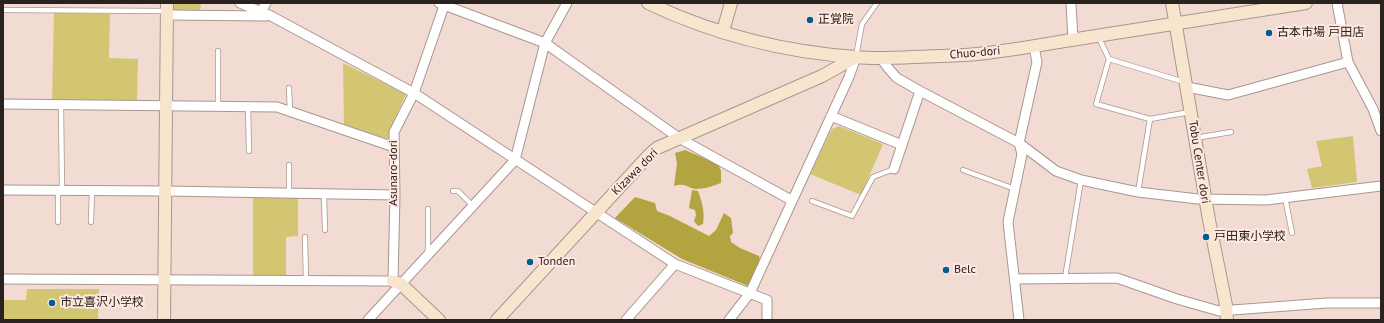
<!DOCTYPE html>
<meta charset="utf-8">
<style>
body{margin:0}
#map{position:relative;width:1384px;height:323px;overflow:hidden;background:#f1dbd3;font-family:"PT Sans",sans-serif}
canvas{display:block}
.frame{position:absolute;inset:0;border:4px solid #2a221f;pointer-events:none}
</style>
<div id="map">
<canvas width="1384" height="323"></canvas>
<div class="frame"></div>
</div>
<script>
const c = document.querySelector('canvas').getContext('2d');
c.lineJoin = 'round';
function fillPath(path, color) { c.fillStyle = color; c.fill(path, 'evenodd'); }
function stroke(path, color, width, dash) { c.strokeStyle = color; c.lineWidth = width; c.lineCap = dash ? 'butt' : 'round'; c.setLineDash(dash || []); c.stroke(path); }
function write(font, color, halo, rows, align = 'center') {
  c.font = font + ' "PT Sans","Noto Sans JP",sans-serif'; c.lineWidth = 4; c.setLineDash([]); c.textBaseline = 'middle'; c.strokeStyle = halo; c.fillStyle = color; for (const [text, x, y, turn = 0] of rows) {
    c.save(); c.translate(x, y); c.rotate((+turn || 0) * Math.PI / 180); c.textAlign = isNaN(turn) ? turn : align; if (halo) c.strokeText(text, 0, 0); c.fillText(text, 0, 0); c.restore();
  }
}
fillPath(new Path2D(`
 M174 3H201L200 13H173Z
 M54 13 110 14 109 58 138 59 137 102 52 101Z
 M343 63 406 94 391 127V140L344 125Z
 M839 126 883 144 861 195 810 174 832 129Z
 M1353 136 1357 182 1312 188 1307 169 1322 166 1316 141Z
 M253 196H298V236L286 237V277H253Z
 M27 289H99L98 320H3V300H26Z`), '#d2c672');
fillPath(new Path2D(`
 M685 150 718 164 721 171V183C713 186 704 189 696 189 687 188 686 182 674 186L677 163 675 153Z
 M692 190 698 191C702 202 705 212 703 224L698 226 694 221 696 215 695 210 689 208Z
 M635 197 655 203 657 211 670 216 709 236 716 230 724 213 731 218 733 233 730 236 731 242 740 248 759 256 760 260 748 286 682 259 615 218Z`), '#b2a440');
const lane = new Path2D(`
 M3 10 166 11
 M1098 36 1109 59 1184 82
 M856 56 862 24 877 3
 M1109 59 1096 104 1150 119
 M289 88 290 111
 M61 105 62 190
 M218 107V51
 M248 107 249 151
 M1195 138 1231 132
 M963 170 1015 189
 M58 190V222
 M453 191H458L473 206
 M289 192V165
 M1138 192 1150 119 1190 112
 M324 194 325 230
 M1285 197 1292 233
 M812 201 852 216 873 177 894 169
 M91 222 92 190
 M305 237 306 281
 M428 253V209
 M1065 278 1081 180`);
const street = new Path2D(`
 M240 3 271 16 414 93 675 264 767 300V320
 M439 3 545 43 679 138 791 200
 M1071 3 1073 40
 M1337 3 1348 62 1373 109 1381 131
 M261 12 266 3
 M167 15 266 16
 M881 58 888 68 897 78 920 91 1019 143 1056 171 1081 180 1138 192 1198 199 1266 200 1381 186
 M1187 87 1228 95 1348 62
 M3 104 277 107 394 147
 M831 116 902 145
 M894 169 920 91
 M3 190 166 191 395 195
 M3 279 393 281 395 195 394 132 414 93 445 3
 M1015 279 1117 278 1177 299 1219 311 1327 303H1381
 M368 320 515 160 545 43 567 3
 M626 320 675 264
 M729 320 750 293 849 77 856 57
 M1019 320 1008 222 1022 154 1019 143 1037 62 1034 47`);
const secondary = new Path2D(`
 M648 3C713 34 784 52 856 57 874 59 894 58 913 57 934 56 955 56 977 54 1017 50 1056 42 1096 36 1166 25 1236 14 1306 3
 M1172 3 1209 220 1226 305 1227 320
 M722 32 725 24 731 3
 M393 281 401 284 439 320
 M164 320 167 3
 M497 320 650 154 657 148 822 76 856 57`);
stroke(lane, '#aa968f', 6);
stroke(street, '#aa968f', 11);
stroke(secondary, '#aa968f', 14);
stroke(lane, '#fff', 4.5);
stroke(street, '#fff', 9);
stroke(secondary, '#f8e5ce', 12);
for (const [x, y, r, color] of [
 [810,20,4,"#045b8d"],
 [1269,33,4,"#045b8d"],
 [1206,237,4,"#045b8d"],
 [530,262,4,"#045b8d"],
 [946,270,4,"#045b8d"],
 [52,303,4,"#045b8d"]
]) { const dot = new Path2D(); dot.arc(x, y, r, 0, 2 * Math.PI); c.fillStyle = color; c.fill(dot); stroke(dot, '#ffe8e0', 1.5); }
write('12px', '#2a221f', '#ffe8e0', [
 ["正覚院",818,20],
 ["古本市場 戸田店",1277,33],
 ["戸田東小学校",1214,237],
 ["Tonden",538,262],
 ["Belc",954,270],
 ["市立喜沢小学校",60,303]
], 'left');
write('12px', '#2a221f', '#ffe8e0', [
 ["Chuo-dori",975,53,-5],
 ["Tobu Center dori",1199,162,81],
 ["Kizawa dori",635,172,-45],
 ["Asunaro-dori",394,173,-90]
]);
</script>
